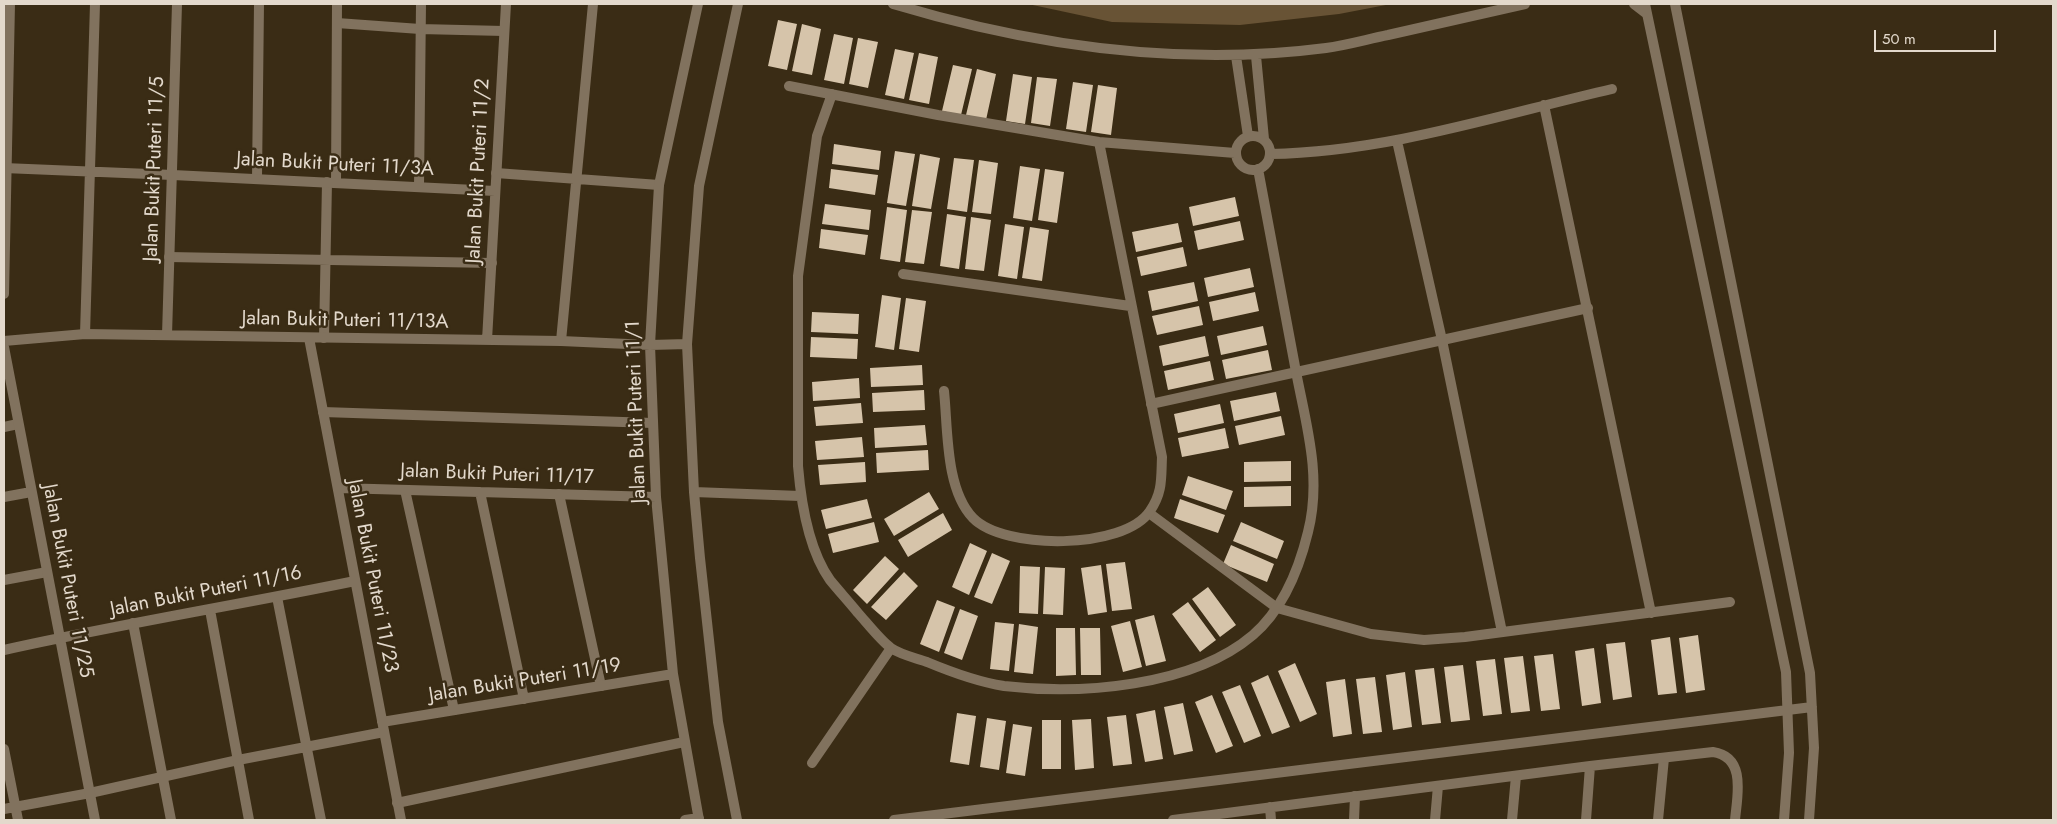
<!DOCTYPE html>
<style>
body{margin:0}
#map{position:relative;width:2057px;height:824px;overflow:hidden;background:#3a2c15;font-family:Jost,sans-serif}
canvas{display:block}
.frame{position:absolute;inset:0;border:5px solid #e3d9cc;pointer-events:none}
.scale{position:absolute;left:1874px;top:30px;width:122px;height:22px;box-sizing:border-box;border:2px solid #e3d9cc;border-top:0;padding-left:6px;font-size:15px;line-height:18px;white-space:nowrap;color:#e3d9cc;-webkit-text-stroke:4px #3a2c15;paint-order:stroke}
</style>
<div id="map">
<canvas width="2057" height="824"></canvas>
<div class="frame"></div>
<div class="scale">50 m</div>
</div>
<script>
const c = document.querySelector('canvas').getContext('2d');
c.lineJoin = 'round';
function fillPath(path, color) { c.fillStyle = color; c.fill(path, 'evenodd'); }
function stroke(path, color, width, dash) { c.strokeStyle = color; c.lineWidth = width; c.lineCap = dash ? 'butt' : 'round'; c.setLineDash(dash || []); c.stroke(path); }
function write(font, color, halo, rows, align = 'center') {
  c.font = font + ' Jost,sans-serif'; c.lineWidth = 5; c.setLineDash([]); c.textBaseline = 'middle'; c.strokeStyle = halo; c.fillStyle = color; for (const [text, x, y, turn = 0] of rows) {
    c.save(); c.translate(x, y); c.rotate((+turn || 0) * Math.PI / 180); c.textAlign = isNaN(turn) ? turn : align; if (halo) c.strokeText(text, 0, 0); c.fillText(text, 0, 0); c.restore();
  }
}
fillPath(new Path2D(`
 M1028 4H1391L1339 14 1240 25 1112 22Z`), '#685335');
fillPath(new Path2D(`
 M778 20 797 24 787 70 768 66Z
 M802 24 821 29 812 75 792 71Z
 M834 34 853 38 844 84 824 80Z
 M858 38 878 42 868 88 849 84Z
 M895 49 914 53 904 99 885 95Z
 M919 53 938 57 929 104 909 100Z
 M953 65 972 69 961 115 942 111Z
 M977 69 996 74 986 120 966 115Z
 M1013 74 1032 77 1025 124 1006 121Z
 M1037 77 1057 79 1050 126 1031 123Z
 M1073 82 1093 85 1086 132 1066 129Z
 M1098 85 1117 88 1111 135 1091 132Z
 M834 144 881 151 879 170 832 164Z
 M895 151 915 154 906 206 887 203Z
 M920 154 940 158 931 209 912 206Z
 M954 158 974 160 967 212 947 209Z
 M979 160 998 163 991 214 972 212Z
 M1020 166 1040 169 1032 221 1013 218Z
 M831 169 878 175 875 195 829 188Z
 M1045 169 1064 172 1057 223 1038 220Z
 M1235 197 1239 216 1193 226 1189 207Z
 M825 204 871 210 869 230 822 224Z
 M887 207 907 210 900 262 880 259Z
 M912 210 932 212 924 264 905 262Z
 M947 214 966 217 959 269 940 266Z
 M971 217 991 220 984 271 965 269Z
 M1240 221 1244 240 1198 250 1194 231Z
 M1178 223 1182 242 1136 252 1132 232Z
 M1005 224 1024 227 1017 279 998 276Z
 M1030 227 1049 230 1042 281 1022 278Z
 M821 229 868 235 865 255 819 248Z
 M1183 247 1187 266 1141 276 1137 257Z
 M1250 268 1254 287 1208 297 1204 278Z
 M1194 282 1198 301 1152 311 1148 291Z
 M1255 292 1259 311 1213 321 1209 302Z
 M882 295 901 298 894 350 875 347Z
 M906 298 926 301 919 352 899 349Z
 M1199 306 1203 325 1157 335 1152 316Z
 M812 312 859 314 858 334 811 332Z
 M1263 326 1267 345 1221 355 1217 336Z
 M1205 336 1209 356 1163 366 1159 346Z
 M811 337 858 339 857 359 810 357Z
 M1268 350 1272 370 1226 379 1222 360Z
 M1210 361 1214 380 1168 390 1164 371Z
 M922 365 923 385 871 387 870 368Z
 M859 378 860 398 813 401 812 382Z
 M924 390 925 410 873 412 872 393Z
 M1276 392 1280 411 1234 421 1230 401Z
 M861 403 863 423 816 426 814 407Z
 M1220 404 1224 423 1178 433 1174 414Z
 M1281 416 1285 435 1239 445 1235 426Z
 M925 425 927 445 875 448 874 428Z
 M1225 428 1229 448 1182 457 1178 438Z
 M862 437 864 457 817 460 815 441Z
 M928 450 929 470 877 473 876 453Z
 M1291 461V481L1244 482V462Z
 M865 462 866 482 820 485 818 465Z
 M1188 476 1233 491 1226 510 1182 495Z
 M1291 486V506L1244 507V487Z
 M929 492 939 509 894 536 884 519Z
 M867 499 872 518 826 529 821 510Z
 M1180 499 1225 515 1218 533 1174 518Z
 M943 513 952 530 908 557 898 540Z
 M874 522 879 542 833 553 828 534Z
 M1241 522 1284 541 1277 559 1233 541Z
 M970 543 987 551 969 595 952 587Z
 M1231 545 1274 564 1267 582 1223 564Z
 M992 553 1010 561 992 604 974 597Z
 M885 556 899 569 867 604 853 590Z
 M1125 562 1132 609 1112 611 1106 564Z
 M1101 565 1107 612 1088 615 1081 568Z
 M1020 566 1040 567 1038 614 1019 613Z
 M1045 567 1065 568 1063 615 1043 614Z
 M904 572 918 586 886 620 871 607Z
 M1208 587 1236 625 1220 637 1192 599Z
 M937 600 955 607 939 652 920 644Z
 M1188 602 1216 640 1200 652 1172 614Z
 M960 609 978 616 962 660 944 653Z
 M1154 615 1166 661 1146 666 1135 620Z
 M1130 621 1142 667 1123 672 1111 626Z
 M995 622 1014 624 1009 671 990 669Z
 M1019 624 1038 627 1033 674 1014 672Z
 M1056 628H1075L1076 675 1056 676Z
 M1080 628H1100L1101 675H1081Z
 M1698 635 1705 690 1686 693 1679 638Z
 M1670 637 1677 693 1658 695 1651 640Z
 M1625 642 1632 697 1613 700 1606 644Z
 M1594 648 1601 703 1582 706 1575 651Z
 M1553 654 1560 709 1541 711 1534 656Z
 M1523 656 1530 711 1511 713 1504 658Z
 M1495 659 1502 714 1483 716 1476 661Z
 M1295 663 1317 714 1300 722 1278 671Z
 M1463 665 1470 720 1451 722 1444 667Z
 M1434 668 1441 723 1422 725 1415 670Z
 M1405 672 1412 727 1393 730 1386 675Z
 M1268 675 1290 727 1272 734 1251 683Z
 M1375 677 1382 732 1363 734 1356 679Z
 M1345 679 1352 734 1333 737 1326 682Z
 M1240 685 1261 736 1244 743 1222 692Z
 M1212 695 1233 746 1216 753 1195 702Z
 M1183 703 1193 751 1174 755 1164 707Z
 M1155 710 1163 759 1145 762 1136 714Z
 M957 713 976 716 969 765 950 762Z
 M1126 715 1132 764 1113 766 1107 717Z
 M987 718 1006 721 999 770 980 767Z
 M1091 719 1094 768 1075 770 1072 720Z
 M1042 720H1061V769H1042Z
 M1013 724 1032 727 1025 776 1006 773Z`), '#d6c4aa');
stroke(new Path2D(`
 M337 23 420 29 504 31
 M4 168 173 175
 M496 173 659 185
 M257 178 259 4
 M419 186 421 4
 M169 257 492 263
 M85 334 95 4
 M324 338 327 182
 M561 341 593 4
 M1151 404 1588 308
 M323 412 653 423
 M4 427 18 424
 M405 490 454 710
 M559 494 601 686
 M1149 513 1277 608
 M4 580 47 572
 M277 597 321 820
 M133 623 171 820
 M4 749 18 820
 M397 803 684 742
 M4 809 90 793 238 760 384 732
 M1354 820 1355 796
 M1512 820 1516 776
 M1658 820 1664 758`), '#81725e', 10);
stroke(new Path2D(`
 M698 4 659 185 650 345 656 497 673 674 699 820
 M893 4C1033 46 1180 67 1326 48 1347 45 1368 39 1388 35 1434 25 1479 14 1525 4
 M1634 4 1647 14
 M1645 4 1786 672 1789 753 1784 820
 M1675 4 1810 673 1814 748 1809 820
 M1236 56 1248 136
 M1256 56 1264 139
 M789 86 938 115 1099 142 1235 153
 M832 94 817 136 798 276V466C801 502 808 549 830 580 839 591 849 602 858 613 867 623 881 641 891 648 901 655 916 658 927 662 951 672 978 682 1004 686 1080 695 1192 687 1253 635 1282 610 1299 569 1308 532 1323 473 1304 418 1294 361 1282 297 1270 233 1258 169
 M1544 105 1651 613
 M1236 153a17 17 0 1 1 34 0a17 17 0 1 1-34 0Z
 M1397 141 1442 340 1502 632
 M1270 154C1387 152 1499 115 1612 89
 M173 175 495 191
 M336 182 337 4
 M903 274 1130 306
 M4 294 10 4
 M167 335 177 4
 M309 338 401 820
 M487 340 506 4
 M4 341 85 334 561 341 650 345 687 344
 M4 347 95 820
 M944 391C948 428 945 489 973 518 1004 550 1124 550 1150 511 1163 492 1161 478 1162 457L1099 142
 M338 488 656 497
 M480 492 524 699
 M694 492 800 496
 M4 497 31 492
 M1277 608 1371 634 1424 640 1465 637 1730 602
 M210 610 249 820
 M4 650C120 624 238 605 355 581
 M382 722 673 674
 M812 763 891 648
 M1270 807 1271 820
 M685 820 699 818
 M737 820 718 722 700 558 694 492 687 344 699 186 738 4
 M894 820 1812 707
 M1173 820 1590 766 1713 752C1747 757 1737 797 1735 820
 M1435 820 1438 786
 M1586 820 1590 766`), '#81725e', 10);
write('20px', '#e3d9cc', '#3a2c15', [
 ["Jalan Bukit Puteri 11/3A",335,165,3],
 ["Jalan Bukit Puteri 11/5",155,169,-88],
 ["Jalan Bukit Puteri 11/2",479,171,-87],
 ["Jalan Bukit Puteri 11/13A",345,321,1],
 ["Jalan Bukit Puteri 11/1",637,412,-92],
 ["Jalan Bukit Puteri 11/17",497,475,2],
 ["Jalan Bukit Puteri 11/23",372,576,79],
 ["Jalan Bukit Puteri 11/25",67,581,79],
 ["Jalan Bukit Puteri 11/16",206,592,-11],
 ["Jalan Bukit Puteri 11/19",525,681,-9]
]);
</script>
